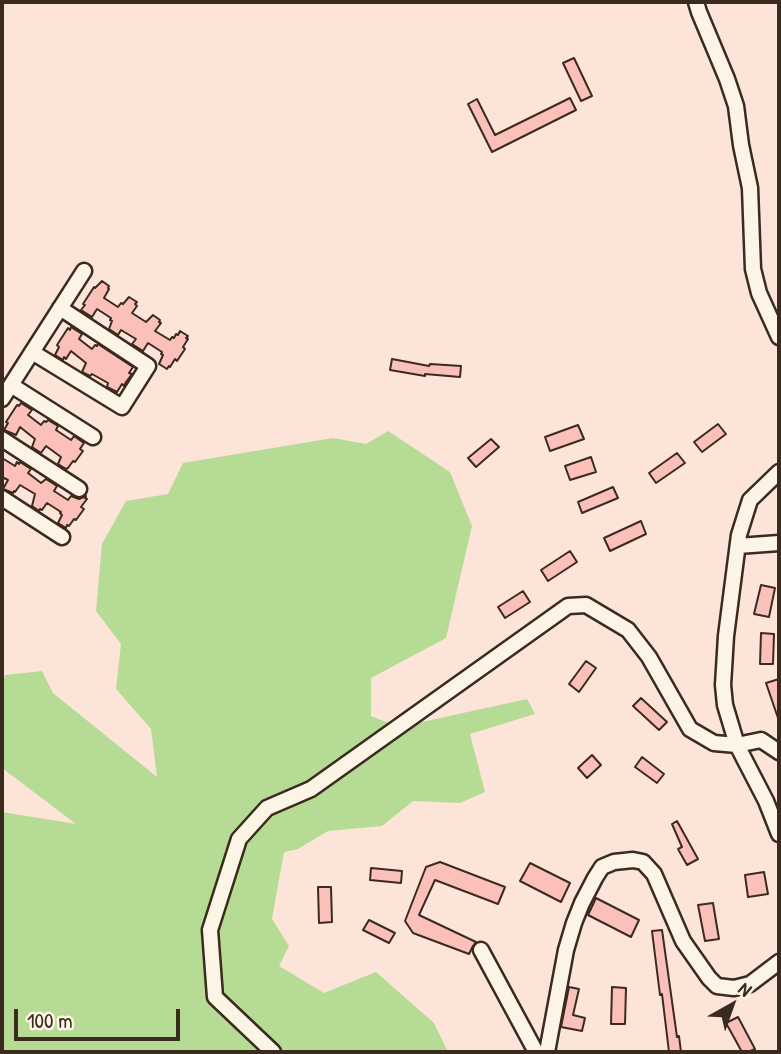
<!DOCTYPE html>
<style>
body{margin:0}
#map{position:relative;width:781px;height:1054px;overflow:hidden;background:#fce5d8;font-family:"Patrick Hand",sans-serif}
canvas{display:block}
.frame{position:absolute;inset:0;border:4px solid #3b2a1e;pointer-events:none}
.north{position:absolute;left:697px;top:970px;width:70px;height:70px;-webkit-text-stroke:5px #fcf5e5;paint-order:stroke;rotate:40deg;font-size:19px;font-weight:700;line-height:28px;text-align:center;color:#3b2a1e}
.north::after{content:'';display:block;margin:auto;width:24px;height:32px;background:#3b2a1e;clip-path:polygon(50% 0,100% 100%,50% 72%,0 100%)}
.scale{position:absolute;left:14px;top:1009px;width:166px;height:32px;box-sizing:border-box;border:4px solid #3b2a1e;border-top:0;padding-left:9px;font-size:21px;line-height:24px;white-space:nowrap;color:#3b2a1e;-webkit-text-stroke:5px #fcf5e5;paint-order:stroke}
</style>
<div id="map">
<canvas width="781" height="1054"></canvas>
<div class="frame"></div>
<div class="north">N</div>
<div class="scale">100 m</div>
</div>
<script>
const c = document.querySelector('canvas').getContext('2d');
c.lineJoin = 'round';
function fillPath(path, color) { c.fillStyle = color; c.fill(path, 'evenodd'); }
function stroke(path, color, width, dash) { c.strokeStyle = color; c.lineWidth = width; c.lineCap = dash ? 'butt' : 'round'; c.setLineDash(dash || []); c.stroke(path); }
fillPath(new Path2D(`
 M388 431 450 472 472 526 446 638 371 678V716L399 727 527 699 535 714 470 734 485 792 460 803 413 801 382 826 328 831 298 849 284 852 272 919 289 946 279 966 324 993 376 972 434 1023 448 1052H2V812L76 824 2 768V683L5 675 42 671 53 693 157 777 151 729 116 689 121 644 96 611 102 544 126 501 168 494 183 463 333 438 366 444Z`), '#b6db95');
const building = new Path2D(`
 M574 58 592 96 581 101 563 63Z
 M570 98 576 110 492 152 468 104 477 99 495 135Z
 M102 281 109 286 108 288 109 289 104 298 118 307 121 303 123 304 129 297 137 302 135 304 137 306 132 313 146 322 153 315 160 320 159 322 161 323 155 331 170 340 172 337 174 338 176 334 178 335 180 331 188 336 186 338 188 339 183 347 185 349 177 361 175 359 170 367 169 366 167 369 159 364 163 355 161 354 162 352 148 343 143 351 132 344 136 339 121 330 118 335 109 329 112 321 110 320 111 318 97 309 92 317 81 310 85 305 83 304 94 287 95 288Z
 M71 327 82 334 79 339 92 349 95 345 97 346 98 344 133 367 129 373 132 374 126 382 124 386 122 384 117 392 107 387 108 383 92 374 90 376 82 372 86 363 71 351 66 359 64 357 63 360 55 355 59 347 57 345 68 328 70 330Z
 M392 359 429 366 430 364 461 366 460 377 425 374V376L390 370Z
 M21 403 32 410 28 415 41 425 44 421 46 422 48 420 58 426 56 430 71 440 74 436 84 443 80 449 83 451 75 462 73 461 68 468 66 469 58 464 61 457 46 446 41 453 32 447 35 439 20 427 16 435 4 430 8 423 6 422 17 405 19 406Z
 M718 424 726 434 702 452 694 442Z
 M578 425 584 439 550 451 545 437Z
 M491 439 499 447 476 467 468 458Z
 M677 453 685 463 656 483 649 473Z
 M591 457 596 472 570 480 565 466Z
 M2 458 15 466 17 462 19 464 20 462 31 469 28 473 41 483 46 479 57 486 54 491 68 500 71 496 79 499 86 496 85 498 87 499 81 507 84 509 76 520 74 519 69 526 67 525 66 528 58 523 62 515 60 513 61 512 47 503 42 510 40 509 39 511 32 506 35 494 20 485 15 492 14 491 13 493 3 489 8 480 2 477Z
 M613 487 618 498 582 513 578 502Z
 M641 521 646 534 610 551 604 538Z
 M570 551 577 562 548 581 541 570Z
 M761 585 775 588 769 617 754 614Z
 M523 591 530 602 505 618 498 607Z
 M761 633 774 634 773 664H760Z
 M586 661 596 668 579 692 569 684Z
 M779 679V717L778 718 766 683Z
 M641 698 667 722 659 730 633 706Z
 M592 755 601 765 587 778 578 768Z
 M642 757 664 774 657 783 635 767Z
 M677 821 698 859 687 865 678 849 682 847 672 824Z
 M440 862 505 887 498 904 435 880 419 915 476 942 473 946 469 954 413 933 405 921 426 867Z
 M530 863 570 883 561 902 520 881Z
 M371 868 402 871 401 883 370 880Z
 M764 872 768 894 748 897 745 875Z
 M318 887H331L332 922 319 923Z
 M596 898 639 920 631 937 588 915Z
 M713 903 719 939 705 941 698 905Z
 M369 920 395 933 389 943 363 930Z
 M662 930 677 1037 679 1036 681 1052H669L662 994 660 995 652 931Z
 M569 987 579 989 573 1015 585 1018 582 1031 561 1027Z
 M612 987 626 988 625 1024H611Z
 M738 1017 755 1049 748 1052H742L726 1023Z`);
fillPath(building, '#fcc0bb');
stroke(building, '#3b2a1e', 2);
const minor = new Path2D(`
 M696 2 699 12 727 79 736 106 741 145 750 188 753 269 759 293 779 337
 M32 352 122 407 148 366 60 308
 M11 385 93 437
 M2 399 84 271
 M2 439 79 489
 M779 472 750 500 739 535 726 636 723 685 725 705 737 745 766 801 779 834
 M2 498 62 537
 M738 546 779 543
 M481 950 536 1052
 M273 1052 215 997 210 930 239 839 267 808 311 789 568 606 586 605 628 630 649 657 690 729 714 743 737 745 761 740 779 752
 M547 1052 566 950 574 923 582 903 595 878 602 867 614 862 633 860 643 862 654 874 683 941 709 978 717 986 734 988 750 984 779 962`);
stroke(minor, '#3b2a1e', 19);
stroke(minor, '#fcf5e5', 14);
</script>
